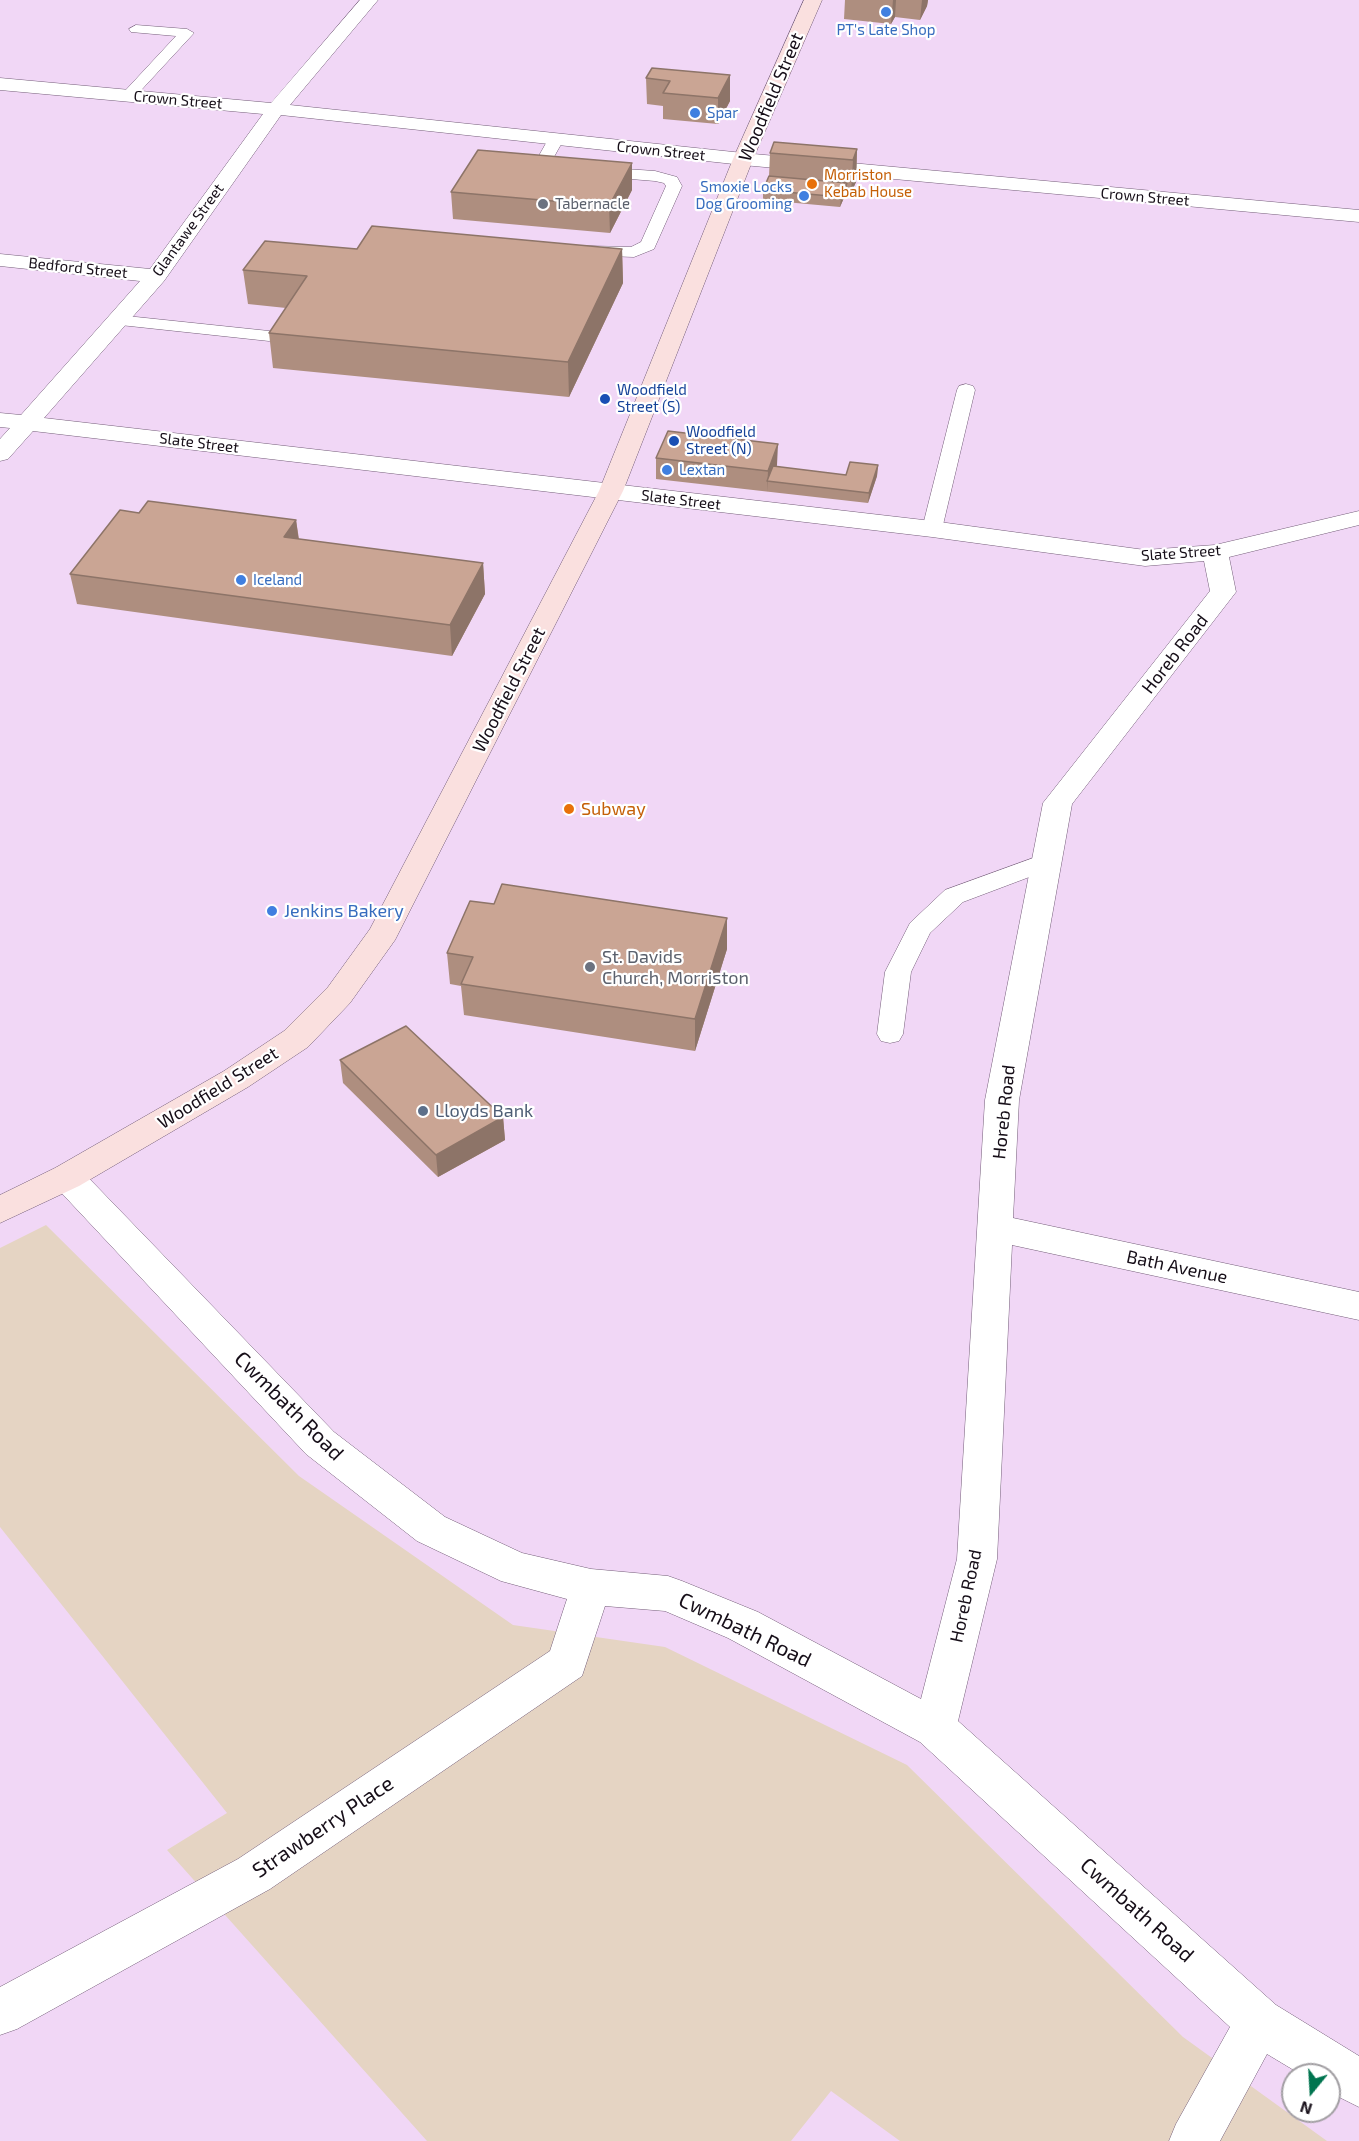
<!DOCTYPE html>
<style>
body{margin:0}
#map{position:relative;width:1359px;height:2141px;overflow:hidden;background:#f1d7f6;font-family:"Exo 2",sans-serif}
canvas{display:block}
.north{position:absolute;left:1281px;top:2063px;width:60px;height:60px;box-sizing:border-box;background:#fff;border:2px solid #a29fa3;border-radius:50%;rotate:198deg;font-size:16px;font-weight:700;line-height:24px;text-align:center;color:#160e18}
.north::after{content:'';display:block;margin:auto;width:21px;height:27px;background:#00744f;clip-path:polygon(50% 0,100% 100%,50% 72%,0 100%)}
</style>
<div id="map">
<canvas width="1359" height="2141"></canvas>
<div class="north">N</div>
</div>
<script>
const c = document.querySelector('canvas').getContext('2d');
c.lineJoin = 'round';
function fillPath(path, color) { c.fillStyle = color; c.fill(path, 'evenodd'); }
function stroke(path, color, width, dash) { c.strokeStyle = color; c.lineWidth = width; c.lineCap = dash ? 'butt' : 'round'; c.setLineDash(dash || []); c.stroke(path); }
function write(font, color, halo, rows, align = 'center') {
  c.font = font + ' "Exo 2",sans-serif'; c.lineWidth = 4.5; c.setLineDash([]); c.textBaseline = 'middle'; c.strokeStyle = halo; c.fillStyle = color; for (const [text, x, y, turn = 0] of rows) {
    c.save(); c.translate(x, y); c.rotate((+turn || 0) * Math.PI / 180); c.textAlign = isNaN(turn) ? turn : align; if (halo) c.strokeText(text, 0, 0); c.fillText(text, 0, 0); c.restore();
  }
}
fillPath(new Path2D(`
 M46 1225 299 1476 513 1625 665 1647 907 1765 1183 2037 1327 2141H900L831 2091 791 2141H427L167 1850 227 1813 0 1527V1248Z`), '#e5d4c3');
const lane = new Path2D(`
 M136 25 187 29 194 33 133 99H123L120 96 123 93 176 36 131 32 129 29Z
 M556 134 564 139 550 164 655 171 677 177 682 186 654 249 634 257 581 255 578 251 581 247 587 246 631 247 641 242 666 186 664 183 655 181 534 171 532 168 550 136Z
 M117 315 269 331 275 332 278 336 275 340 269 341 111 324 108 320 111 316Z
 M966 384 973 386 975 390 942 529 939 533 932 535 925 533 922 529 957 390 959 386Z
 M1047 853 1056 855 1059 861 1056 867 963 902 930 933 911 972 903 1034 899 1041 890 1043 881 1041 877 1034 885 972 910 923 945 890Z`);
const street = new Path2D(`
 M360 0H378L290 105 743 153 1359 210V222L743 165 281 115 164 281 44 418 932 521 1145 550 1215 545 1359 511V525L1229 557 1236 592 1072 804 1019 1100 1013 1218 1359 1292V1320L1012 1245 997 1559 958 1721 1276 2005 1359 2056V2107L1329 2092V2075H1302L1267 2054 1220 2141H1169L1176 2124 1230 2027 920 1742 728 1638 665 1611 605 1606 582 1676 270 1889 17 2029 0 2035V1987L238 1859 550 1651 567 1599 501 1581 417 1541 306 1454 55 1186 50 1177 55 1168 67 1164 79 1168 334 1432 445 1517 522 1553 591 1569 668 1576 682 1581 758 1612 921 1699 957 1559 985 1100 1043 803 1210 591 1204 561 1145 566 932 537 33 431 8 459 0 461V439L10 428 0 427V413L21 415 140 281 0 266V254L150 269 263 114 0 90V78L271 103Z`);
const secondary = new Path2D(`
 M804 0H822L753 159 623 491 395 940 350 1003 308 1047 248 1087 79 1186 0 1223V1195L55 1168 224 1071 284 1031 328 987 370 929 599 491 733 159Z`);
stroke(lane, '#745e79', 1);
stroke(street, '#745e79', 1);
stroke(secondary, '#745e79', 1);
fillPath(lane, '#fff');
fillPath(street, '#fff');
fillPath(secondary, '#fae0df');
fillPath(new Path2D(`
 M845 0H928L927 6 920 20 895 17 891 24 844 19Z
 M730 75V101L718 124 663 119V106L647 104 646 78Z
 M857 149 856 182 851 193H846L840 207 763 200V190L769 176 770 153Z
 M632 190 610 233 453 219 451 192Z
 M357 249H622L623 283 569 397 273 368 269 333 286 308 248 304 243 270Z
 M656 458 777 465 776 467 846 475 878 465 877 476 868 503 656 479Z
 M139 513 296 520 299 539 483 563 485 594 452 656 77 604 70 574Z
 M494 904 727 918V949L695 1051 464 1015 461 986 450 984 447 953Z
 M340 1060 503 1117 505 1140 438 1177 343 1083Z`), '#ae8e7f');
fillPath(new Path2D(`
 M893 0H896L895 17 891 24Z
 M922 0H928L927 6 920 20Z
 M730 75V101L718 124V98Z
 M857 149 856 182 851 193 853 160Z
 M632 163V190L610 233 609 206Z
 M847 183 846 193 840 207 841 197Z
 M622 249 623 283 569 397 568 362Z
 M778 444 777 465 771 481H767V492L768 471Z
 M878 465 877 476 868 503 869 493Z
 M296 520 300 550 284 537Z
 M483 563 485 594 452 656 450 625Z
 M727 918V949L695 1051V1019Z
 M503 1117 505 1140 438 1177 436 1155Z`), '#8d7468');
const building = new Path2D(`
 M652 68 730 75 718 98 663 93 670 81 646 78Z
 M774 142 857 149 853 160 770 153Z
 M478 150 632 163 609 206 451 192Z
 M769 176 847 183 841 197 763 190Z
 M372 226 622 249 568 362 269 333 307 276 243 270 265 241 357 249Z
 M668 431 778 444 768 471 656 458Z
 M850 462 878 465 869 493 767 481 773 466 846 475Z
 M148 501 296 520 284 537 483 563 450 625 70 574 120 510 139 513Z
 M502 884 727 918 695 1019 461 984 473 957 447 953 470 901 494 904Z
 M406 1026 503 1117 436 1155 340 1060Z`);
fillPath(building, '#caa594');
stroke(building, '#8d7468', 1.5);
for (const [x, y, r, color] of [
 [886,12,6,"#3f7fe0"],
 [695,113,6,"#3f7fe0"],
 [812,184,6,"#e8710a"],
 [804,196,6,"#3f7fe0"],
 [543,204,6,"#6b7280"],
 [605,399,6,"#1a4fb4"],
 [674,441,6,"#1a4fb4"],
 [667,470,6,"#3f7fe0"],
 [241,580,6,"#3f7fe0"],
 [569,809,6,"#e8710a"],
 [272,911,6,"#3f7fe0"],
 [590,967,6,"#6b7280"],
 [423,1111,6,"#5c6f8a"]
]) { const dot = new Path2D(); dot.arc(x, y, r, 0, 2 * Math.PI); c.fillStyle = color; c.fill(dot); stroke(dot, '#fff', 2); }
write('15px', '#366cbe', '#fff', [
 ["PT's Late Shop",886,30,"center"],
 ["Spar",707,113],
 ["Smoxie Locks",792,187,"right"],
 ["Dog Grooming",792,204,"right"],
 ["Lextan",679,470],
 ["Iceland",253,580]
], 'left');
write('15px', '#160e18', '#fff', [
 ["Crown Street",178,100,5],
 ["Crown Street",661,151,6],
 ["Crown Street",1145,197,5],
 ["Glantawe Street",188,230,-54],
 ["Bedford Street",78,268,6],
 ["Slate Street",199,443,7],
 ["Slate Street",681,500,7],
 ["Slate Street",1181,553,-4]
]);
write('15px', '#c56008', '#fff', [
 ["Morriston",824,175],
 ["Kebab House",824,192]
], 'left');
write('15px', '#5b616d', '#fff', [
 ["Tabernacle",555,204]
], 'left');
write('15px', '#164399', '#fff', [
 ["Woodfield",617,390],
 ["Street (S)",617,407],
 ["Woodfield",686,432],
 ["Street (N)",686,449]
], 'left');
write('18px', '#160e18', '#fff', [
 ["Woodfield Street",771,97,-67],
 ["Horeb Road",1175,654,-52],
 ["Woodfield Street",509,690,-63],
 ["Woodfield Street",218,1088,-32],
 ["Horeb Road",1004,1112,-84],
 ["Bath Avenue",1177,1267,12],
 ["Horeb Road",966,1596,-78]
]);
write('18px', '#c56008', '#fff', [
 ["Subway",581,809]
], 'left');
write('18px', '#366cbe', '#fff', [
 ["Jenkins Bakery",284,911]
], 'left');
write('18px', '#5b616d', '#fff', [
 ["St. Davids",602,957],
 ["Church, Morriston",602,978]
], 'left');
write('18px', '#4e5e75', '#fff', [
 ["Lloyds Bank",435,1111]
], 'left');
write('21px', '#160e18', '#fff', [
 ["Cwmbath Road",289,1406,45],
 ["Cwmbath Road",745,1630,26],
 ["Strawberry Place",323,1827,-34],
 ["Cwmbath Road",1137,1910,42]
]);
</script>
